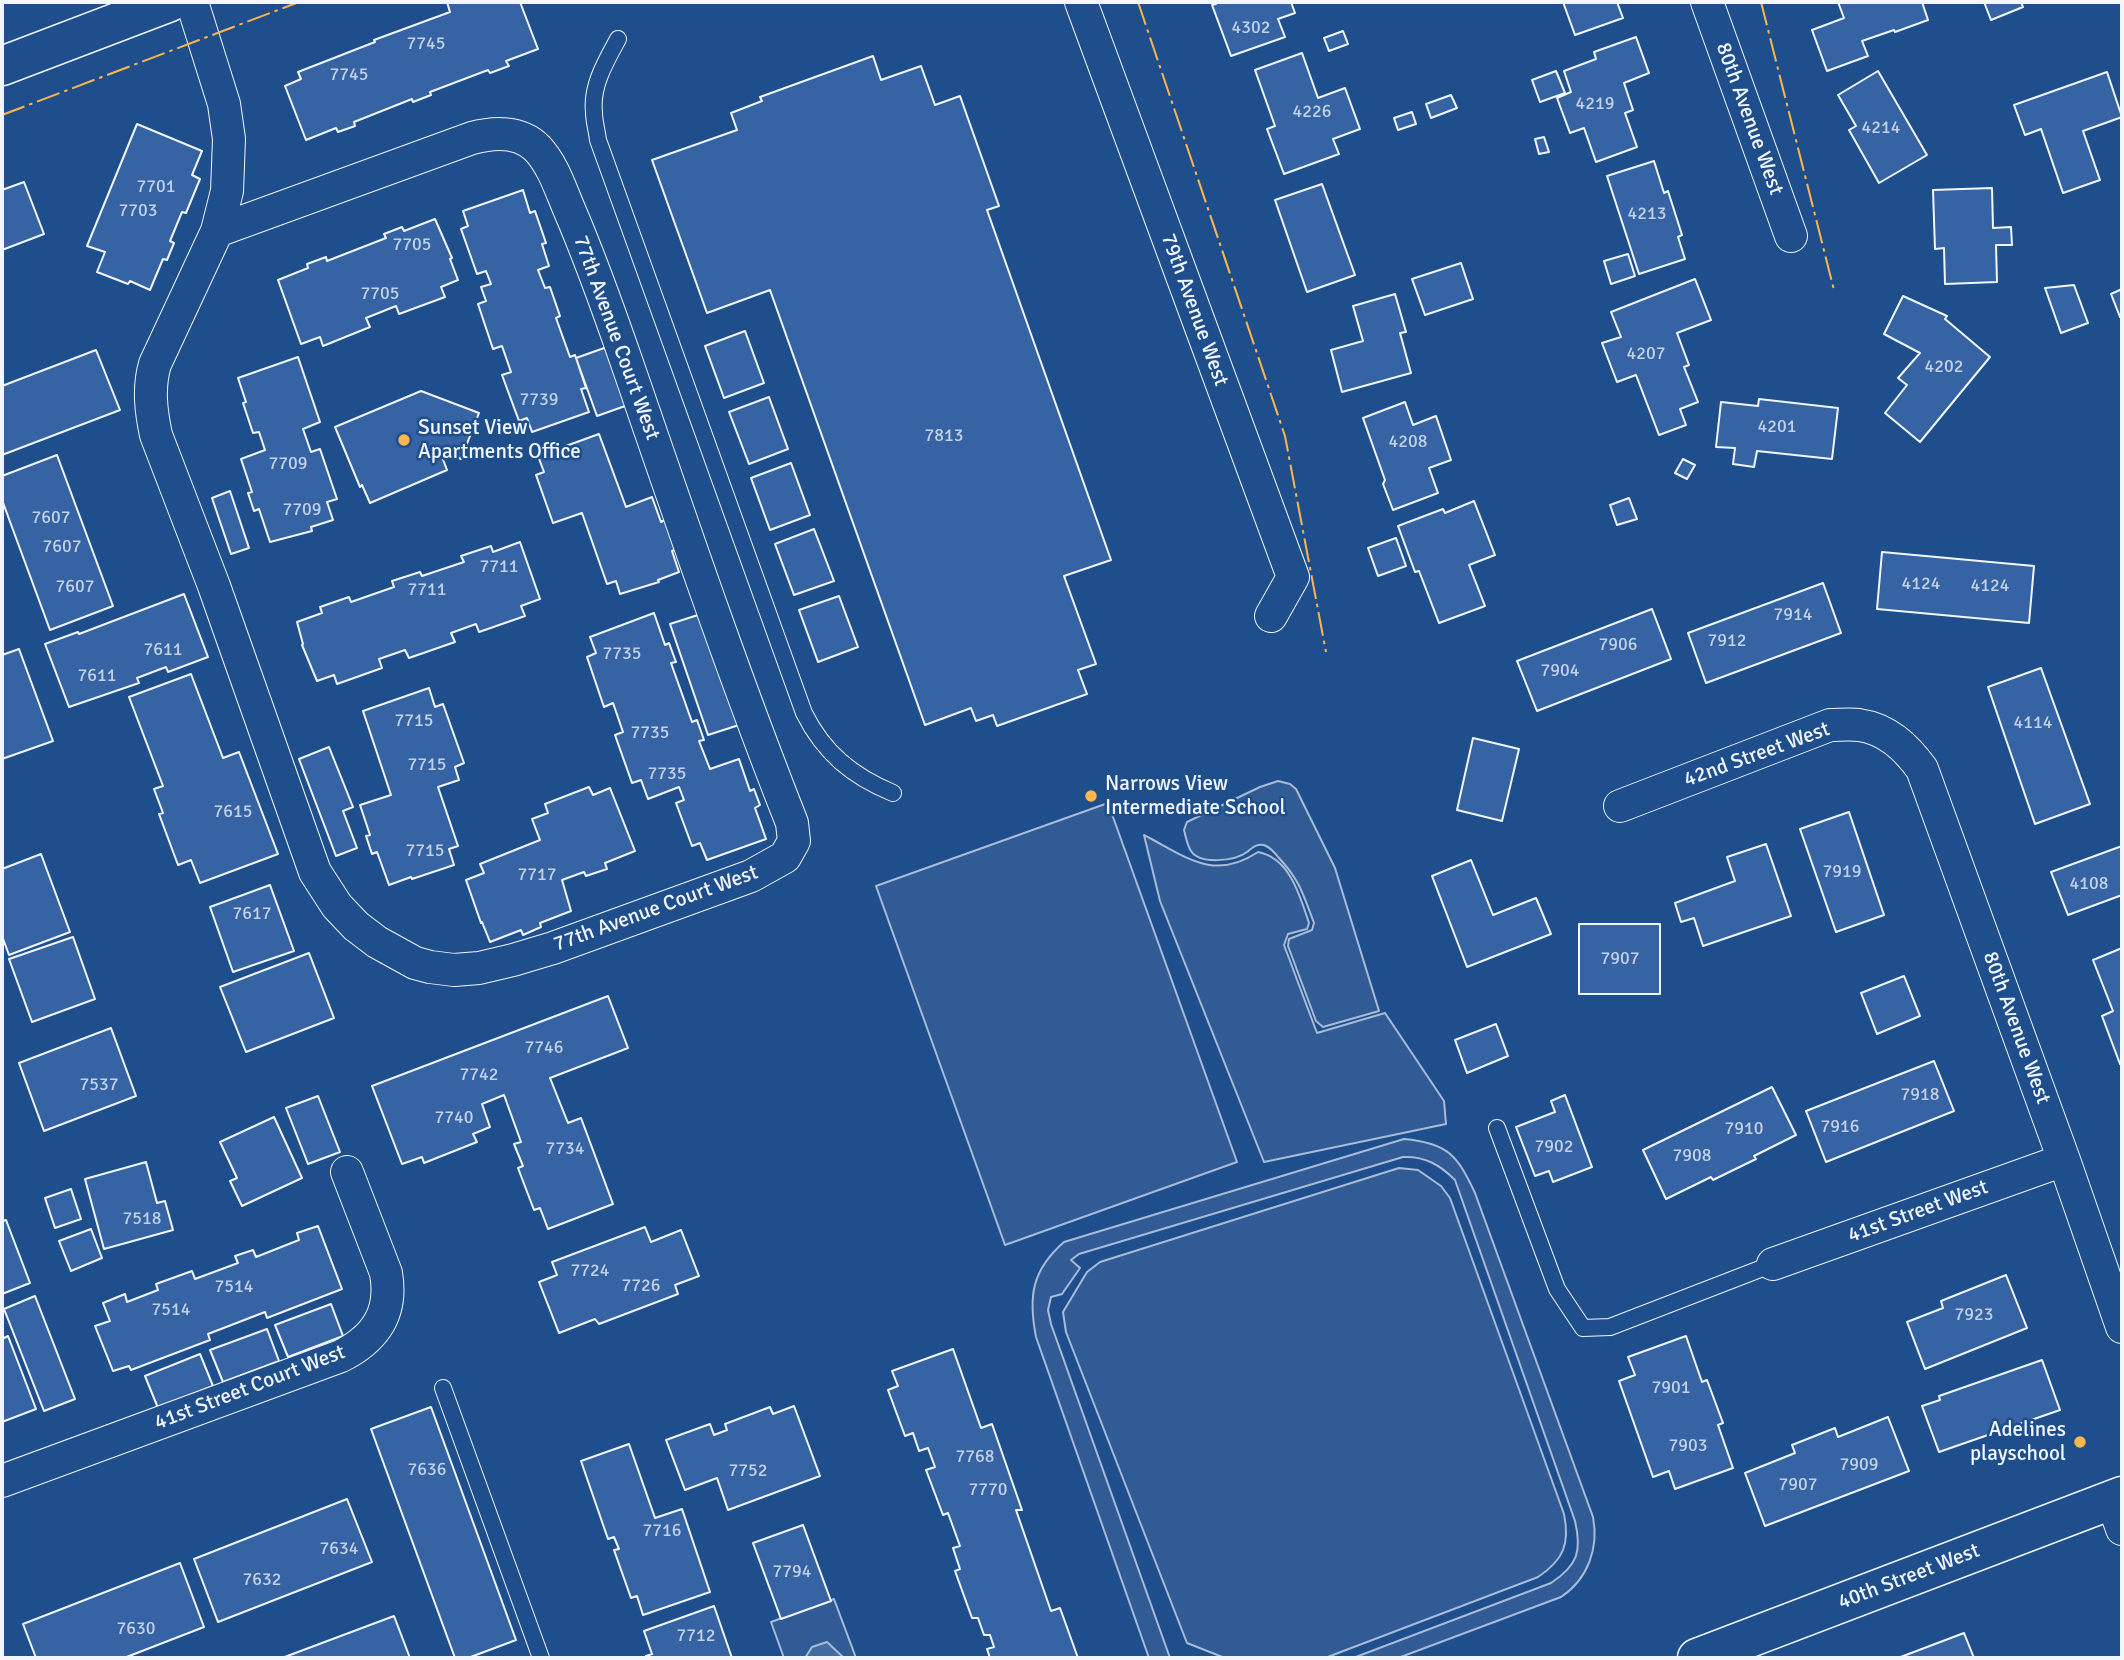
<!DOCTYPE html>
<style>
body{margin:0}
#map{position:relative;width:2124px;height:1660px;overflow:hidden;background:#1f4e8c;font-family:Signika,sans-serif}
canvas{display:block}
.frame{position:absolute;inset:0;border:4px solid #f2f6ff;pointer-events:none}
</style>
<div id="map">
<canvas width="2124" height="1660"></canvas>
<div class="frame"></div>
</div>
<script>
const c = document.querySelector('canvas').getContext('2d');
c.lineJoin = 'round';
function fillPath(path, color) { c.fillStyle = color; c.fill(path, 'evenodd'); }
function stroke(path, color, width, dash) { c.strokeStyle = color; c.lineWidth = width; c.lineCap = dash ? 'butt' : 'round'; c.setLineDash(dash || []); c.stroke(path); }
function write(font, color, halo, rows, align = 'center') {
  c.font = font + ' Signika,sans-serif'; c.lineWidth = 5; c.setLineDash([]); c.textBaseline = 'middle'; c.strokeStyle = halo; c.fillStyle = color; for (const [text, x, y, turn = 0] of rows) {
    c.save(); c.translate(x, y); c.rotate((+turn || 0) * Math.PI / 180); c.textAlign = isNaN(turn) ? turn : align; if (halo) c.strokeText(text, 0, 0); c.fillText(text, 0, 0); c.restore();
  }
}
const green = new Path2D(`
 M1278 781 1290 784 1296 789 1335 868 1379 1011 1323 1027 1316 1021 1288 946 1289 939 1312 930 1314 923C1303 894 1300 880 1278 857 1275 853 1270 848 1266 846 1258 842 1252 848 1247 852 1235 861 1200 865 1191 851 1187 845 1186 837 1184 830L1187 822 1260 787Z
 M1108 803 1237 1162 1005 1245 876 886Z
 M1144 835C1185 856 1213 882 1258 852 1290 858 1300 896 1309 923L1307 929 1288 934 1284 945 1317 1033 1385 1013 1444 1101 1446 1124 1264 1162 1160 901Z
 M1404 1139C1448 1143 1457 1155 1475 1193L1593 1517C1599 1548 1588 1579 1561 1597L1398 1658H1353L1551 1583C1578 1565 1582 1551 1575 1521L1455 1180C1440 1165 1425 1156 1403 1157L1079 1254 1071 1260 1080 1268 1062 1294 1051 1297 1048 1310 1051 1324 1170 1658H1149L1036 1337C1028 1296 1032 1270 1064 1242Z
 M1399 1168 1418 1170 1441 1186 1450 1198 1564 1514C1570 1543 1564 1560 1538 1577L1325 1658H1225L1187 1643 1066 1332 1063 1312 1087 1272 1100 1262Z
 M834 1599 856 1658H784L771 1622Z`);
fillPath(green, '#305b95');
stroke(green, '#a8bbd7', 2);
const water = new Path2D(`
 M827 1642 844 1658H805L812 1647Z`);
fillPath(water, '#446ba0');
stroke(water, '#a8bbd7', 2);
const building = new Path2D(`
 M447 2H520L538 49 506 61 509 66 490 73 488 70 430 92 431 95 413 102 412 99 354 122 355 126 338 132 336 128 306 140 285 86 301 79 298 72 375 42 374 40 450 12Z
 M1215 2H1291L1295 13 1278 19 1285 37 1231 56 1212 5 1216 4Z
 M1563 2H1617L1623 18 1575 35Z
 M1838 2H1922L1928 20 1895 32 1894 30 1862 41 1868 56 1827 71 1812 30 1844 18Z
 M1984 2H2021L2023 7 1991 20Z
 M1343 31 1348 44 1329 51 1324 38Z
 M1636 37 1649 73 1624 83 1633 110 1625 113 1637 147 1596 162 1584 128 1570 133 1557 98 1571 92 1564 71 1596 59 1594 52Z
 M1302 53 1318 98 1345 88 1360 129 1333 139 1339 154 1284 174 1267 129 1275 126 1255 70Z
 M873 56 881 80 921 66 935 105 960 96 999 206 987 210 1111 560 1064 576 1096 664 1078 670 1087 694 997 726 993 715 976 721 971 708 925 725 770 290 707 313 652 160 737 130 731 113 762 101 760 97Z
 M1556 71 1565 93 1540 102 1532 80Z
 M1878 71 1927 155 1879 183 1849 130 1856 126 1838 95Z
 M2107 72 2122 117 2083 131 2100 180 2063 193 2041 129 2025 135 2014 105Z
 M1451 95 1457 108 1431 118 1426 104Z
 M1412 112 1416 124 1398 130 1394 118Z
 M137 124 202 151 192 175 200 179 186 213 182 212 170 241 174 243 167 260 163 259 150 290 130 281 128 284 97 272 105 252 87 246Z
 M1544 137 1549 152 1539 154 1535 139Z
 M1654 161 1664 193 1668 191 1682 235 1678 237 1685 259 1639 274 1607 176Z
 M24 182 44 234 2 250V190Z
 M1322 184 1355 275 1307 292 1275 200Z
 M1992 188 1993 228 2011 227 2012 245H1996L1997 282 1945 284 1944 248 1935 249 1933 190Z
 M523 190 530 213 535 211 546 243 542 244 549 266 538 270 545 288 550 287 560 316 556 318 570 357 575 355 586 388 581 389 589 412 532 432 527 418 519 421 502 375 511 372 502 346 493 349 478 304 486 301 481 287 491 284 486 271 477 274 461 229 468 226 463 211Z
 M435 219 452 258 450 259 458 280 441 287 445 297 399 314 396 306 366 318 370 327 323 346 320 337 301 344 278 280 308 268 307 264 326 257 327 261 386 238 384 234 402 227 404 231Z
 M1628 254 1635 276 1611 284 1604 261Z
 M1461 263 1473 299 1425 315 1412 279Z
 M1695 279 1711 320 1677 333 1689 365 1684 367 1698 402 1680 409 1686 425 1659 435 1636 375 1617 382 1602 343 1621 337 1611 312Z
 M2074 285 2088 323 2061 333 2045 288Z
 M2122 289V316L2120 317 2111 294Z
 M1395 294 1406 332 1400 333 1411 373 1342 392 1331 350 1363 341 1353 306Z
 M1903 296 1947 316 1945 319 1990 357 1920 442 1885 413 1907 385 1898 378 1920 353 1884 334Z
 M745 331 764 383 724 398 705 346Z
 M607 347 628 405 597 416 576 358Z
 M96 350 120 410 2 455V386Z
 M298 357 320 422 303 429 311 452 320 449 337 499 327 502 333 520 311 527 312 531 270 542 259 509 254 511 248 493 252 492 241 459 265 450 259 432 253 433 243 403 246 402 238 378Z
 M421 391 479 413 461 459 444 452 441 454 447 470 370 503 362 485 360 487 335 427Z
 M769 397 788 449 749 464 729 412Z
 M1759 399 1838 408 1832 459 1757 451 1754 467 1733 464 1735 448 1716 447 1721 402 1758 406Z
 M1405 402 1413 425 1436 416 1451 460 1429 468 1438 493 1393 510 1383 484 1385 480 1363 418Z
 M599 434 626 507 652 497 661 522 665 520 676 549 672 551 679 572 658 580 659 582 620 594 616 581 607 584 582 513 553 523 536 475 544 472 538 456Z
 M57 455 113 606 50 630 2 500V476Z
 M1683 459 1695 465 1687 479 1675 473Z
 M791 463 810 515 770 530 751 478Z
 M230 491 249 548 231 554 212 498Z
 M1629 498 1637 519 1617 525 1610 505Z
 M1474 501 1495 555 1469 565 1485 606 1439 623 1419 571 1415 572 1398 526 1443 509 1445 513Z
 M814 529 834 581 794 595 775 544Z
 M1396 538 1406 566 1378 576 1368 548Z
 M520 542 540 599 521 606 525 616 479 632 476 624 451 633 455 642 409 658 405 650 379 659 382 668 337 684 334 675 317 681 302 645 303 644 297 622 322 613 320 607 349 597 351 602 394 587 392 581 420 572 422 576 464 562 461 556 491 546 493 552Z
 M1882 552 2034 566 2029 623 1877 609Z
 M1823 583 1841 633 1706 683 1688 633Z
 M184 594 208 657 168 672 166 667 137 678 139 683 69 707 45 644 78 632 79 634Z
 M839 596 858 647 818 662 799 610Z
 M1652 609 1671 659 1537 711 1517 661Z
 M654 613 665 645 669 643 676 662 671 663 692 722 697 720 704 740 699 741 710 769 739 759 750 791 754 789 760 805 755 808 766 839 707 860 700 843 692 846 676 803 684 800 679 787 648 799 641 780 632 783 615 735 623 732 613 703 604 707 587 657 596 653 590 637Z
 M701 614 739 725 708 735 670 624Z
 M19 649 53 741 2 759V655Z
 M2041 668 2090 804 2035 824 1988 687Z
 M191 674 223 758 239 752 278 854 200 883 191 860 178 865 159 814 163 813 154 789 163 786 129 697Z
 M429 688 435 707 443 704 464 763 455 767 459 780 438 787 458 846 449 849 454 865 412 879 411 877 389 885 377 852 372 854 366 836 370 835 360 805 391 795 363 711Z
 M1473 738 1519 749 1502 821 1457 810Z
 M329 747 353 807 343 811 357 848 336 856 299 759Z
 M589 787 593 795 610 788 635 851 605 863 607 869 586 876 584 872 562 880 571 911 540 923 541 927 523 935 521 930 490 942 482 922 481 923 466 880 484 873 480 864 540 840 532 819 548 813 545 804Z
 M1849 812 1884 915 1836 932 1800 829Z
 M1766 844 1791 916 1703 946 1694 918 1681 922 1675 903 1735 881 1727 857Z
 M2122 846V895L2068 915 2051 872Z
 M41 854 70 932 9 955 2 936V869Z
 M1471 860 1493 915 1536 898 1551 934 1467 967 1432 876Z
 M270 885 294 951 233 972 210 907Z
 M1579 924H1660V994H1579Z
 M73 937 95 999 32 1022 9 959Z
 M2122 948V1063L2120 1064 2102 1016 2113 1011 2093 960Z
 M309 953 334 1018 246 1052 220 987Z
 M1904 976 1920 1016 1877 1034 1861 993Z
 M608 996 628 1048 550 1078 568 1123 581 1118 613 1204 548 1229 540 1208 534 1210 518 1168 523 1166 514 1144 521 1142 504 1095 482 1104 490 1127 473 1134 477 1142 424 1163 422 1157 402 1164 372 1086Z
 M1496 1024 1508 1056 1467 1073 1455 1040Z
 M111 1028 136 1096 44 1131 19 1063Z
 M1934 1061 1954 1111 1826 1162 1806 1111Z
 M1772 1087 1796 1135 1754 1156 1756 1159 1713 1180 1711 1177 1666 1199 1643 1150Z
 M1565 1095 1592 1167 1553 1182 1549 1171 1535 1176 1516 1127 1555 1112 1551 1101Z
 M318 1096 340 1152 308 1164 286 1108Z
 M274 1117 302 1178 242 1206 230 1181 237 1178 220 1142Z
 M146 1162 157 1203 165 1201 173 1230 104 1249 85 1179Z
 M71 1189 81 1219 55 1228 45 1198Z
 M6 1220 30 1283 2 1294V1221Z
 M318 1226 342 1289 267 1318 265 1312 208 1334 210 1340 131 1370 129 1366 113 1371 95 1326 110 1321 103 1303 125 1294 127 1302 158 1290 156 1284 192 1271 195 1279 238 1263 235 1256 253 1250 256 1257 299 1240 297 1233Z
 M645 1227 651 1242 681 1230 699 1276 675 1285 678 1294 599 1324 595 1319 559 1333 539 1282 557 1275 552 1262Z
 M91 1229 102 1258 71 1271 59 1241Z
 M2006 1275 2027 1328 1925 1369 1907 1322 1943 1308 1941 1301Z
 M35 1296 75 1399 44 1411 4 1309Z
 M331 1304 343 1336 288 1357 275 1325Z
 M267 1329 279 1361 223 1382 210 1350Z
 M8 1336 36 1409 2 1422V1339Z
 M1686 1336 1702 1382 1707 1380 1723 1423 1718 1425 1733 1468 1675 1489 1669 1471 1653 1477 1619 1381 1635 1375 1628 1357Z
 M953 1349 981 1428 992 1424 1022 1510H1016L1051 1611 1060 1608 1078 1658H990L987 1649 994 1647 990 1635H984L978 1618H972L955 1571 960 1569 953 1548 960 1546 948 1513 943 1515 926 1470 935 1467 928 1448 919 1451 913 1433 905 1436 888 1390 898 1386 892 1371Z
 M200 1354 213 1386 158 1408 145 1376Z
 M2042 1360 2060 1410 1939 1452 1922 1406 1940 1400 1939 1396Z
 M794 1406 820 1476 728 1510 717 1478 685 1490 666 1440 710 1424 714 1435 727 1430 725 1424 770 1407 773 1414Z
 M431 1407 516 1640 468 1658H455L371 1429Z
 M1888 1417 1909 1471 1765 1526 1745 1473 1795 1453 1792 1445 1835 1428 1838 1437Z
 M629 1444 655 1518 682 1509 710 1592 643 1615 637 1596 631 1598 614 1550 619 1549 614 1537 608 1539 581 1461Z
 M347 1499 372 1562 218 1622 194 1559Z
 M803 1525 831 1601 781 1619 753 1543Z
 M180 1563 204 1627 124 1658H36L23 1624Z
 M714 1606 732 1658H647L646 1656 652 1654 644 1631Z
 M394 1616 410 1658H282Z
 M1964 1633 1974 1658H1898Z`);
fillPath(building, '#3563a3');
stroke(building, '#f2f6ff', 2);
const service = new Path2D(`
 M618 39C606 61 591 86 594 112 594 122 597 131 598 140L804 713C824 753 852 776 893 793
 M1497 1128 1557 1289 1583 1328 1610 1327 1773 1264
 M443 1388 541 1658`);
const minor = new Path2D(`
 M192 2 224 104 229 139 227 191 217 231 155 364C148 388 151 411 156 435L214 586 315 872 337 906 356 926 377 942 415 963 430 967 454 970 479 968 513 960 553 948 751 876 785 857 794 841 792 823C732 671 680 517 627 363 609 311 591 260 569 209 560 188 553 165 537 148 520 131 494 132 472 138L217 231
 M1081 2 1293 577 1271 616
 M1707 2 1791 236
 M1620 806 1830 725C1839 725 1850 724 1859 725 1887 729 1906 747 1922 769L2064 1160 2122 1327
 M1773 1264 2064 1160
 M2 1481 341 1356C376 1338 393 1313 386 1273L347 1172
 M2112 1500 2122 1529`);
const tertiary = new Path2D(`
 M2 66 170 2
 M1697 1658 2122 1496`);
stroke(service, '#f2f6ff', 18);
stroke(minor, '#f2f6ff', 34);
stroke(tertiary, '#f2f6ff', 41);
stroke(service, '#1f4e8c', 16);
stroke(minor, '#1f4e8c', 32);
stroke(tertiary, '#1f4e8c', 38);
stroke(new Path2D(`
 M1138 2 1285 436 1326 652
 M1761 2 1834 290
 M2 115 299 2`), '#ffb74d', 2, [24, 5, 3.5, 5]);
for (const [x, y, r, color] of [
 [404,440,7,"#ffb74d"],
 [1091,796,7,"#ffb74d"],
 [2080,1442,7,"#ffb74d"]
]) { const dot = new Path2D(); dot.arc(x, y, r, 0, 2 * Math.PI); c.fillStyle = color; c.fill(dot); stroke(dot, '#1f4e8c', 2.5); }
write('18px', '#c3d1e8', null, [
 ["4302",1251,28],
 ["7745",426,44],
 ["7745",349,75],
 ["4219",1595,104],
 ["4226",1312,112],
 ["4214",1881,128],
 ["7701",156,187],
 ["7703",138,211],
 ["4213",1647,214],
 ["7705",412,245],
 ["7705",380,294],
 ["4207",1646,354],
 ["4202",1944,367],
 ["7739",539,400],
 ["4201",1777,427],
 ["7813",944,436],
 ["4208",1408,442],
 ["7709",288,464],
 ["7709",302,510],
 ["7607",51,518],
 ["7607",62,547],
 ["7711",499,567],
 ["4124",1921,584],
 ["4124",1990,586],
 ["7607",75,587],
 ["7711",427,590],
 ["7914",1793,615],
 ["7912",1727,641],
 ["7906",1618,645],
 ["7611",163,650],
 ["7735",622,654],
 ["7904",1560,671],
 ["7611",97,676],
 ["7715",414,721],
 ["4114",2033,723],
 ["7735",650,733],
 ["7715",427,765],
 ["7735",667,774],
 ["7615",233,812],
 ["7715",425,851],
 ["7919",1842,872],
 ["7717",537,875],
 ["4108",2089,884],
 ["7617",252,914],
 ["7907",1620,959],
 ["7746",544,1048],
 ["7742",479,1075],
 ["7537",99,1085],
 ["7918",1920,1095],
 ["7740",454,1118],
 ["7916",1840,1127],
 ["7910",1744,1129],
 ["7902",1554,1147],
 ["7734",565,1149],
 ["7908",1692,1156],
 ["7518",142,1219],
 ["7724",590,1271],
 ["7726",641,1286],
 ["7514",234,1287],
 ["7514",171,1310],
 ["7923",1974,1315],
 ["7901",1671,1388],
 ["7903",1688,1446],
 ["7768",975,1457],
 ["7909",1859,1465],
 ["7636",427,1470],
 ["7752",748,1471],
 ["7907",1798,1485],
 ["7770",988,1490],
 ["7716",662,1531],
 ["7634",339,1549],
 ["7794",792,1572],
 ["7632",262,1580],
 ["7630",136,1629],
 ["7712",696,1636]
]);
write('21px', '#f2f6ff', '#1f4e8c', [
 ["80th Avenue West",1749,119,70],
 ["79th Avenue West",1194,310,70],
 ["77th Avenue Court West",616,338,70],
 ["42nd Street West",1757,755,-20],
 ["77th Avenue Court West",656,909,-20],
 ["80th Avenue West",2016,1028,70],
 ["41st Street West",1918,1212,-20],
 ["41st Street Court West",250,1388,-21],
 ["40th Street West",1909,1577,-21]
]);
write('21px', '#f2f6ff', '#1f4e8c', [
 ["Sunset View",418,428],
 ["Apartments Office",418,452],
 ["Narrows View",1105,784],
 ["Intermediate School",1105,808],
 ["Adelines",2066,1430,"right"],
 ["playschool",2066,1454,"right"]
], 'left');
</script>
